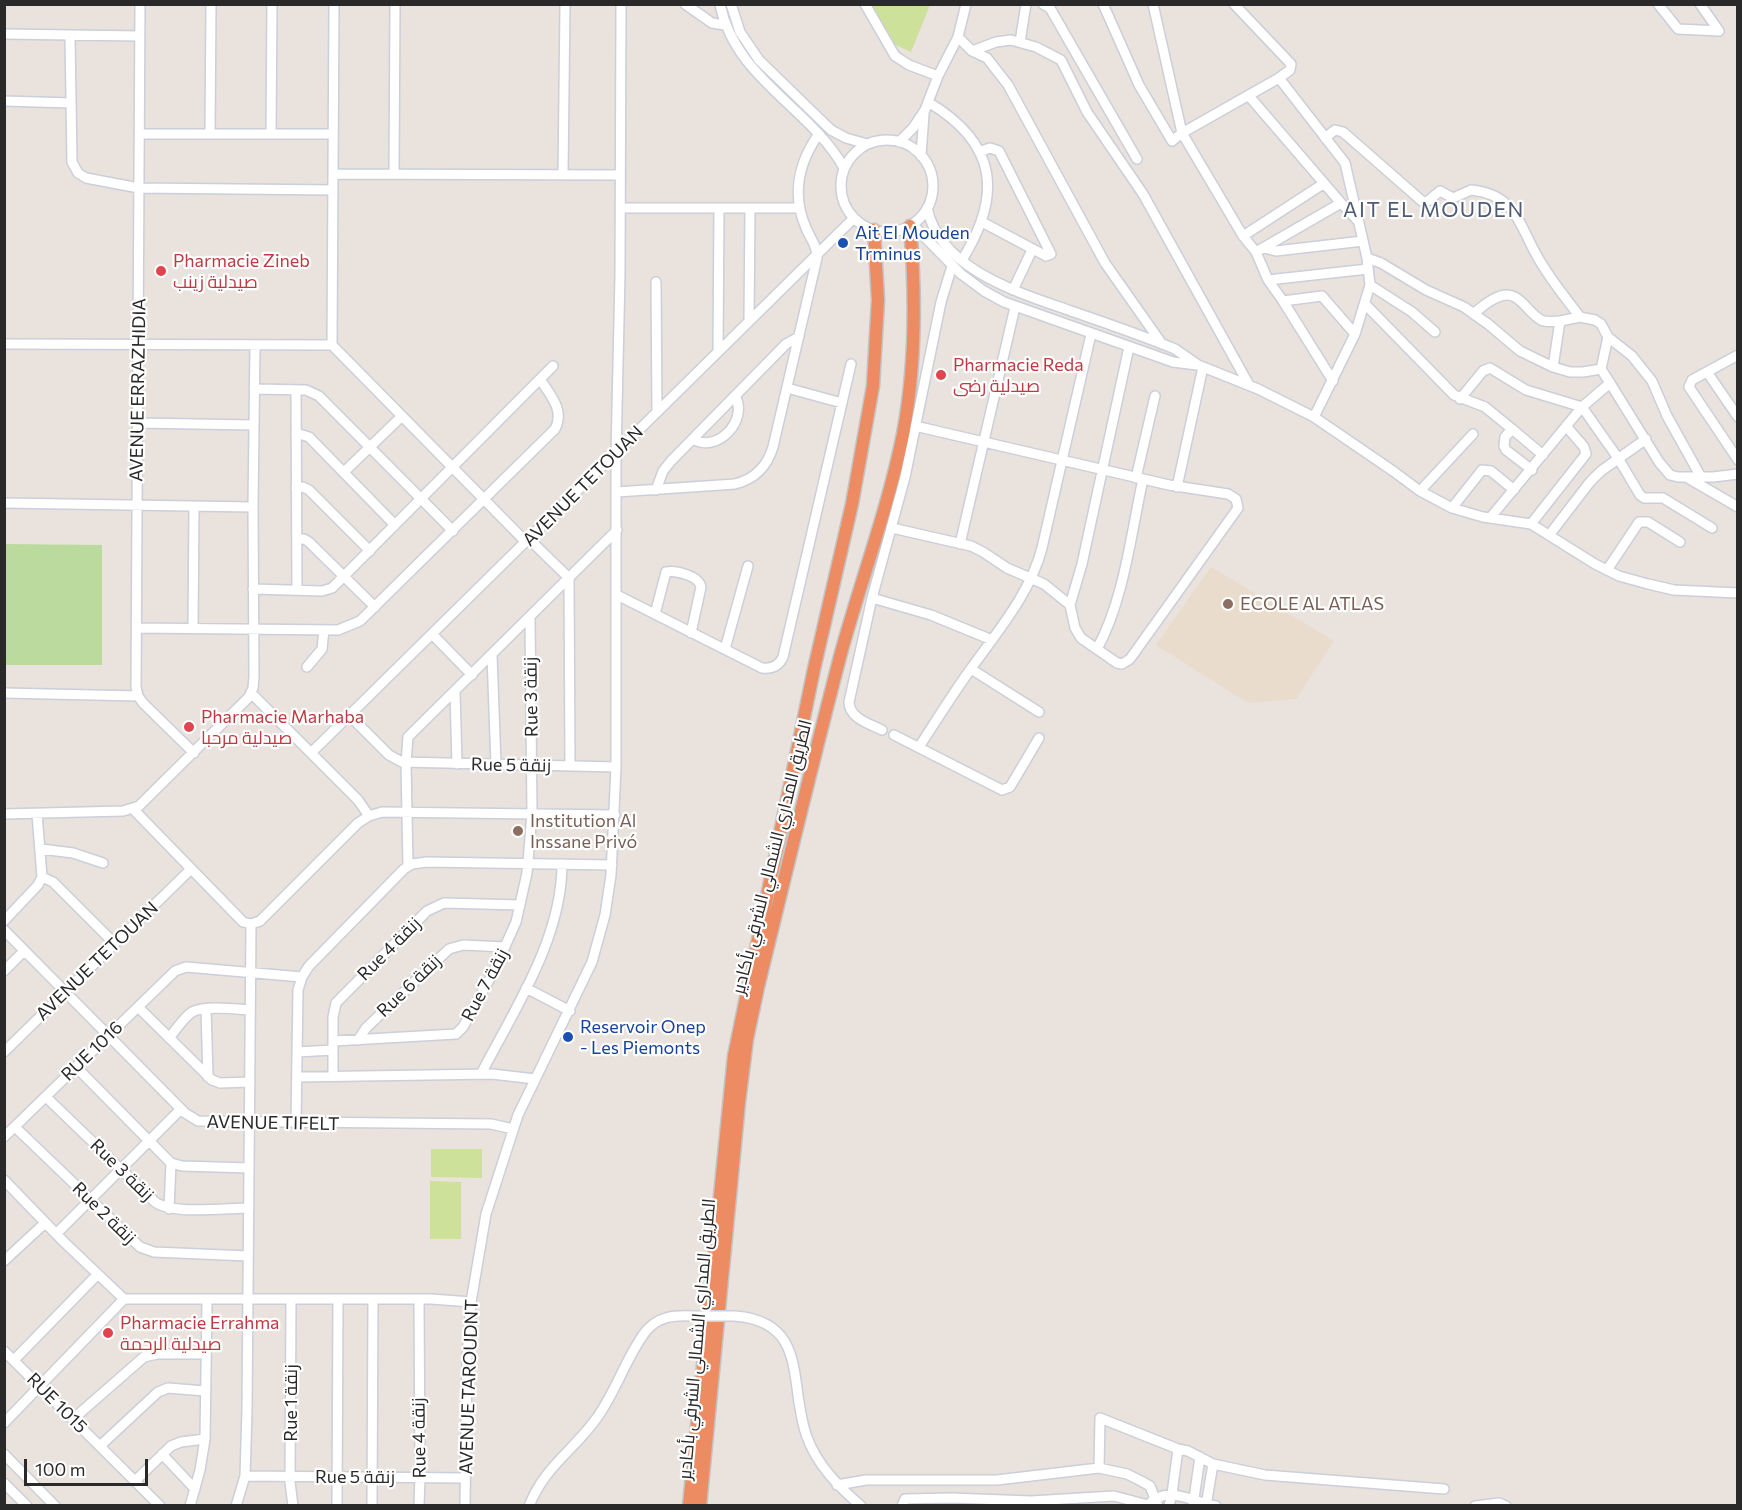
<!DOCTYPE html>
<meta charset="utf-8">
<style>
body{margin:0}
#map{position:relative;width:1742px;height:1510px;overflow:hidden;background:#eae2dc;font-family:Commissioner,sans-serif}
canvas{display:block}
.frame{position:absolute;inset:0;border:6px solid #292929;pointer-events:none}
.scale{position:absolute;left:24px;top:1459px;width:124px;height:27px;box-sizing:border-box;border:3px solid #292929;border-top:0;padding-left:8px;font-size:18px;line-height:21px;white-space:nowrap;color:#292929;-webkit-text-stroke:4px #fff;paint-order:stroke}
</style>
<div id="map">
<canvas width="1742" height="1510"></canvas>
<div class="frame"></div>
<div class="scale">100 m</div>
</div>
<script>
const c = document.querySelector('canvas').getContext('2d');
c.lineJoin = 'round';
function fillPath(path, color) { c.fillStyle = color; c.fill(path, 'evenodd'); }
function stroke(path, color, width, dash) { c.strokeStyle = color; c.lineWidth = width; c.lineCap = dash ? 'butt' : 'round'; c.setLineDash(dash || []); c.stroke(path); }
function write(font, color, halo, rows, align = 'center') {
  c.font = font + ' Commissioner,Cairo,sans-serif'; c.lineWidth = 4.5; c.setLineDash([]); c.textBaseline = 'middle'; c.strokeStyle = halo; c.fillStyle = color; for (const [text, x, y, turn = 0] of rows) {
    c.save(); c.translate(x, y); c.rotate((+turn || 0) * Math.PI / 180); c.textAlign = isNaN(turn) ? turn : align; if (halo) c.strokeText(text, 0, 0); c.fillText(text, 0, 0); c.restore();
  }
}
fillPath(new Path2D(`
 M1211 567 1334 641 1296 699 1248 703 1156 645Z`), '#eadccd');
fillPath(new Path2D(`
 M5 544 102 545V665H5Z`), '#bbdb9e');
fillPath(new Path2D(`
 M868 5H930L911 52 889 42Z
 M431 1149H482V1178L431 1177Z
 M430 1181 461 1182V1239H430Z`), '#cde19a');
const minor = new Path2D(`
 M140 4 136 687 138 696 143 703 194 753
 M334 4 332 345 526 542
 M685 4 712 23 725 25
 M720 4C735 79 810 107 844 168
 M731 4 740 32 759 60 831 130 846 138 867 144
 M865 4 895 56 909 65 938 76
 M1043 4 1050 8 1062 29 1137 159
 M1103 4 1139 85 1172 141 1182 133 1279 78
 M1153 4 1182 133 1243 236 1256 252 1268 280 1283 301 1333 381
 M1234 4 1291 64 1290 70 1279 78 1345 163 1367 258 1370 285 1355 334 1314 417
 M1658 4 1678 29 1719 31
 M1700 4 1719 31
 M4 34 139 36
 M70 35 72 162 78 173 86 178 139 188 333 190
 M958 37 972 51 987 58 1008 85 1105 263 1162 344
 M1020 42 1026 4
 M972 51 996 42 1011 40 1036 47 1061 60 1087 112 1143 194 1249 385
 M1249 96 1341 203
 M4 101 71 103
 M928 102C997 143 1003 194 962 260
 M140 134H333
 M210 134 211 4
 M271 134 272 4
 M1325 138 1335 130 1343 132 1423 202 1428 201 1440 191 1453 198 1471 190C1515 194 1519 224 1537 256 1549 278 1565 297 1580 317
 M841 186a46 46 0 1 1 92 0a46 46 0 1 1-92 0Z
 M899 142 913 128 925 110 938 76 958 37 966 4
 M979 152 990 148 999 151 1051 254 1046 256 982 222
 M921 156 924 114
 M334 174 620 175
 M394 174 395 4
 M563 175 565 4
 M620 208H800
 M927 208C940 270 1020 293 1071 311 1106 323 1141 335 1175 349L1198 365 1258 389 1314 417 1393 471 1420 491 1452 508 1483 517 1531 524 1595 564 1619 576 1648 584 1674 590 1738 593
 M913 225 961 274 984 291 1004 302 1173 362 1197 365
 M1243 236 1323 184
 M1264 248 1276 251 1363 241
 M1256 252 1341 203 1359 222
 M1367 258 1381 263 1426 290 1464 307 1488 324 1520 351 1553 367 1570 372H1583L1601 369 1610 383 1582 407 1490 518
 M1268 280 1368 269
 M656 282 657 412
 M1370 285 1412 312 1435 332
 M1013 290 1032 250
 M1283 301 1322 296 1355 334
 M1365 304 1454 395 1485 407 1512 429
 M1474 313C1481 308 1489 300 1498 297 1519 288 1526 312 1541 320 1547 323 1554 321 1560 321
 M749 321 750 208
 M4 344 332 345
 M718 351 719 208
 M1738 355 1692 380 1689 387 1738 460
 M1553 367 1560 321 1580 317 1595 320 1601 324 1608 337 1632 356 1652 381 1667 416 1701 477
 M1601 369 1608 337
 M1707 372 1738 417
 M1610 383 1659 462 1670 475 1678 477H1713L1738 474
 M787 388 842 403
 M254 389 306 390 319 396 453 531
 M296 390 297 590
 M1460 399 1483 371 1490 368 1526 390 1582 407 1618 458 1640 495 1644 498H1663L1712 528
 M138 423 253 425
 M296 433 309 437 395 525
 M693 439C717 454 749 420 735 396
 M1532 470 1506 450 1504 446 1505 437 1512 429 1543 455
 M344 472 402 416
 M1136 478 1155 396
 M1688 478 1738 507
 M1177 487 1203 367
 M296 488 303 487 309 490 370 551
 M656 490 663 471 671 461 786 344 799 337
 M1420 491 1473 434
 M617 492 735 484C755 479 767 467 773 447L817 258C818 247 810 238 806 228 792 196 798 164 818 135
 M4 503 253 507
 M1452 508 1482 470 1491 471 1514 490
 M1531 524 1586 454 1584 447 1566 426
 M892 528 971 546 983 552 1007 568 1044 584 1070 605 1075 628 1081 638 1117 663 1122 664 1130 659 1238 508 1236 499 1228 494 1169 485 915 426
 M1550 534 1590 482 1601 471 1646 439
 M297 539H304L309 542 375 607
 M529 539 569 578 570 766
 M960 544 1015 307
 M1607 570 1639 522H1648L1680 542
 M253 589 322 591 332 588 553 366
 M617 595 762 668C772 669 779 666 783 657L851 364
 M872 598 931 615 992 640
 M1070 605 1082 564 1129 347
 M655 614 666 572C676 570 699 576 701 587L691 633
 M137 628 338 630 360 621 555 429C565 410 550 395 540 379
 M193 629 194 507
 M432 634 472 675
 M725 649 748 566
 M1097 649C1124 600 1131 534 1143 479
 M492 655 496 765
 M307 667 322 649 324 630
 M971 669 1039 712
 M455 692 457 764
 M4 693 138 696
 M251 693 358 800 369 816
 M349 715 389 755 402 762 616 767
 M882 730C870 724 849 718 849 702L872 598 905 477 941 302 952 266
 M894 735 1002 790 1010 787 1039 738
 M919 747C936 721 952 695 970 670 997 632 1030 594 1042 548L1091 334
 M311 753 854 218
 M133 809 243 922 251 924 260 921 358 823 369 816 382 812 615 815
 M4 814 123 811 139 806 249 697 253 688 254 677 253 507 255 345
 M41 849 73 853 103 863
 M408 866 406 763 408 737 617 530
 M42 877 53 882 115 944
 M4 921 38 885 42 877 37 814
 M4 930 185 1113 198 1121 491 1124 513 1129
 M4 971 24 951
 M526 988 570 1011
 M138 1007 212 1080 220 1083 250 1082
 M206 1009 208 1077
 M169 1038C176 1030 183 1018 192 1012 204 1005 236 1009 250 1010
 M358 1040 366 1028 449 949 463 945 505 947
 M333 1041 456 1034 463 1027 494 971 516 922 527 873 532 814 530 617
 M4 1052 190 870
 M297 1052 333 1050
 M76 1067 171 1163 182 1166 249 1168
 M481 1074C514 1010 562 939 562 864
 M333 1076V1017L336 1003 427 911 444 903 520 905
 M297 1077 492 1074 535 1079
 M46 1097 155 1202C173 1215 226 1208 249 1208
 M296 1124 298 990 302 977 309 966 404 869 412 864 427 862 612 865
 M15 1127 140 1247 154 1252 248 1256
 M4 1137 175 971 186 967 302 977
 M4 1180 64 1242 124 1299H431L471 1302
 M169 1209 171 1163
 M56 1234 181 1109
 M4 1261 45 1223
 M291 1300 290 1482 293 1506
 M735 1316C810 1322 788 1386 807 1437 817 1465 839 1487 861 1506
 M4 1351 160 1506
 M14 1360 97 1275
 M73 1419 144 1357 157 1354H206
 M4 1423 124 1299
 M100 1446 158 1392 168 1388 205 1391
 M4 1454 55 1506
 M162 1454 195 1489
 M1099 1468 1100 1418 1178 1449 1188 1451 1213 1464 1265 1475 1444 1489
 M245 1476 465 1478
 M135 1481 171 1446 181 1442 205 1439
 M4 1483 27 1506
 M837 1485 866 1480H997L1099 1468 1127 1474 1141 1481 1150 1486 1158 1506
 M1193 1505 1200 1457
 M190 1506 200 1470 205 1439 207 1301
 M236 1506 245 1476 247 1410 251 924
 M337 1506 338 1300
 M372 1506 373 1299
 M419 1506 420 1477 419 1299
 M465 1506 467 1357 471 1302 486 1214 518 1115 592 962 605 915 611 875 616 767V454L620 275 621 4
 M529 1506C545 1466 573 1451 596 1419 616 1392 626 1357 646 1331 659 1316 674 1315 693 1316
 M902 1506 905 1499 952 1498 1031 1501 1114 1496 1148 1505C1167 1484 1193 1502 1216 1506
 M1169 1506 1172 1494 1178 1449
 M1206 1506 1213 1464
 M1475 1506 1499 1503 1506 1506`);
const highway = new Path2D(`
 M689 1506 734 1056 814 669 852 504 873 386 878 300 874 230
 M700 1506 739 1102 747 1039 758 987C785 876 812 764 841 653 861 580 888 509 903 434 916 365 916 296 910 226`);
stroke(minor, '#cacfd9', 12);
stroke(highway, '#c3c3c3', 15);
stroke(minor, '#fff', 9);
stroke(highway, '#ed8b63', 12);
const minorBridge = new Path2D(`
 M693 1316H735`);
stroke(minorBridge, '#cacfd9', 12, []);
stroke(minorBridge, '#fff', 9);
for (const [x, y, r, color] of [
 [843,243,6,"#1a4fb4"],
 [161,271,6,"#e0444e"],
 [941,375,6,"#e0444e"],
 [1228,604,6,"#8d6e63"],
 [189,727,6,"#e0444e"],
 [518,831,6,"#8d6e63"],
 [568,1037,6,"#1a4fb4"],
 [108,1333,6,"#e0444e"]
]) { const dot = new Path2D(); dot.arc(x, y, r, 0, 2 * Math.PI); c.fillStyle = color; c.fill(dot); stroke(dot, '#fff', 2); }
write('18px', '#164399', '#fff', [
 ["Ait El Mouden",855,233],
 ["Trminus",855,254],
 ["Reservoir Onep",580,1027],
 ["- Les Piemonts",580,1048]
], 'left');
write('18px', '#be3a42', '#fff', [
 ["Pharmacie Zineb",173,261],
 ["صيدلية زينب",173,282],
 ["Pharmacie Reda",953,365],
 ["صيدلية رضى",953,386],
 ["Pharmacie Marhaba",201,717],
 ["صيدلية مرحبا",201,738],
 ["Pharmacie Errahma",120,1323],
 ["صيدلية الرحمة",120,1344]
], 'left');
write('18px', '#292929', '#fff', [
 ["AVENUE ERRAZHIDIA",138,390,-89],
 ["AVENUE TETOUAN",583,486,-45],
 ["Rue 3 زنقة",531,697,-91],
 ["Rue 5 زنقة",511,765,1],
 ["الطريق المداري الشمالي الشرقي بأكادير",772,857,-76],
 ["Rue 4 زنقة",389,949,-45],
 ["AVENUE TETOUAN",97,961,-44],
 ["Rue 7 زنقة",485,985,-62],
 ["Rue 6 زنقة",409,986,-44],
 ["RUE 1016",92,1051,-44],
 ["AVENUE TIFELT",273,1123,1],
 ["Rue 3 زنقة",122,1170,44],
 ["Rue 2 زنقة",104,1213,44],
 ["الطريق المداري الشمالي الشرقي بأكادير",697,1339,-85],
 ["AVENUE TAROUDNT",469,1387,-88],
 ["RUE 1015",57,1403,45],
 ["Rue 1 زنقة",291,1403,-90],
 ["Rue 4 زنقة",419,1438,-91],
 ["Rue 5 زنقة",355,1477]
]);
write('18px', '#785e54', '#fff', [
 ["ECOLE AL ATLAS",1240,604],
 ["Institution Al",530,821],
 ["Inssane Privó",530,842]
], 'left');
c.letterSpacing = '1.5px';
write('21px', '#4e5b74', '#fff', [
 ["AIT EL MOUDEN",1434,210]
]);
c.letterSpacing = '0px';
</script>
